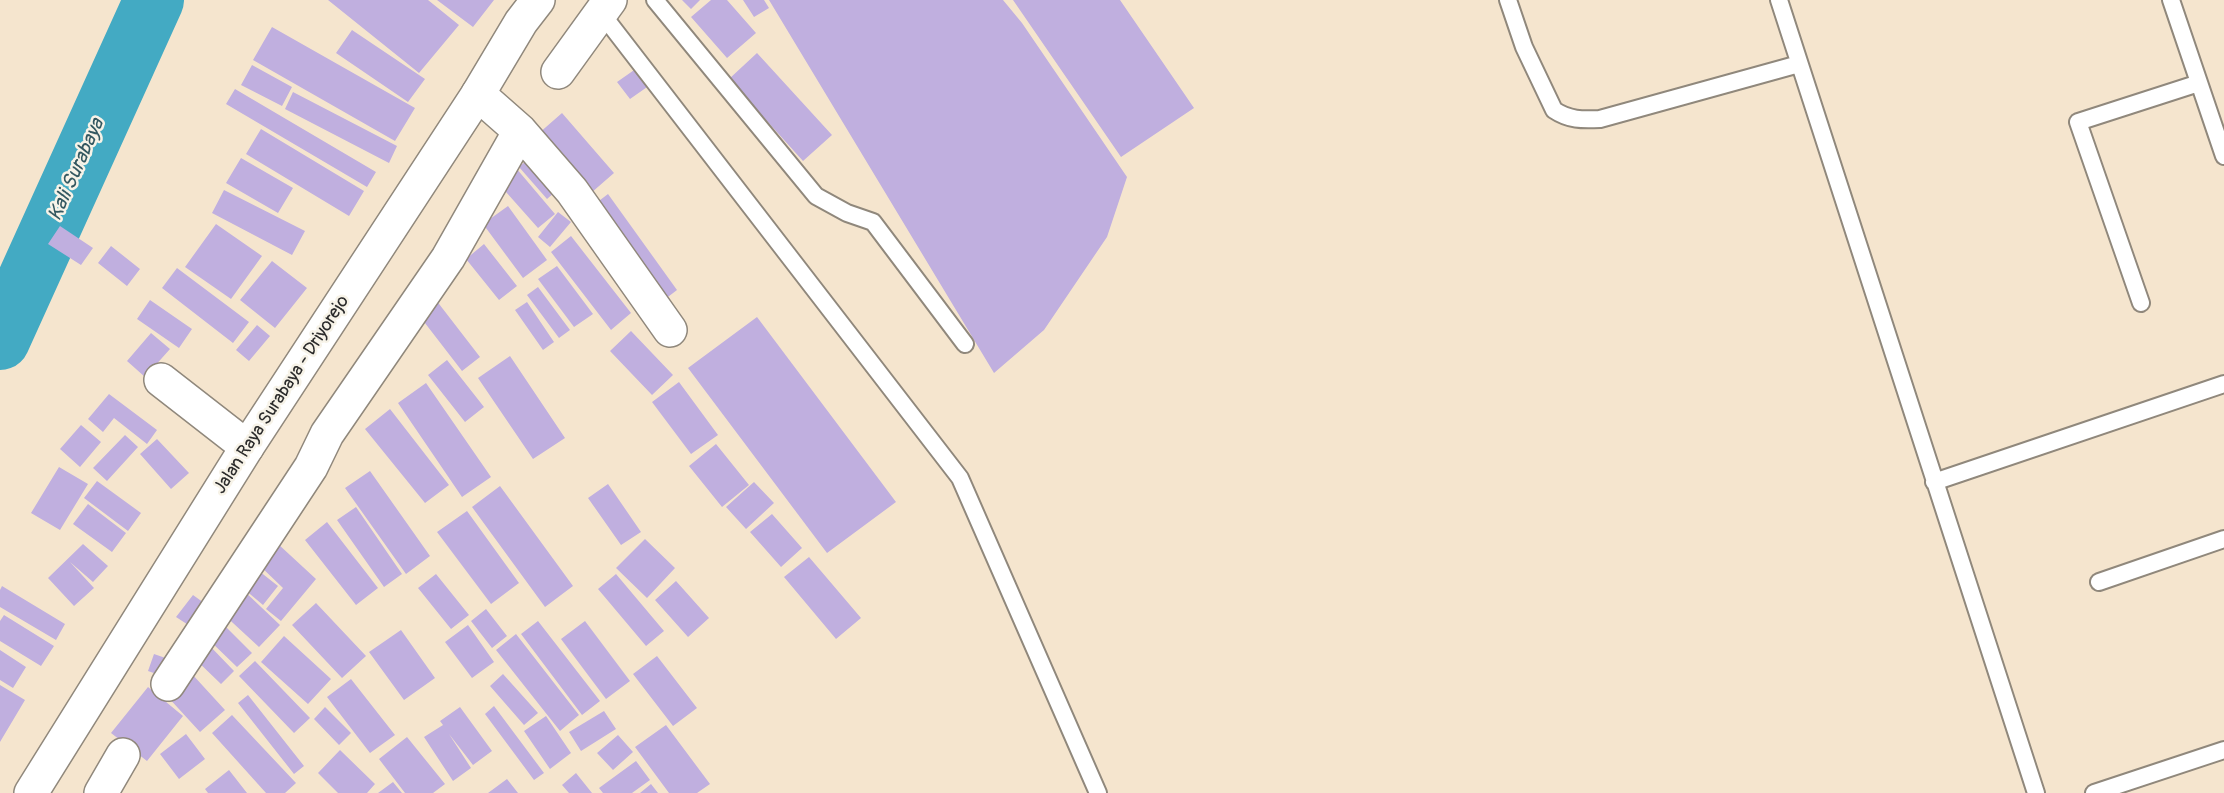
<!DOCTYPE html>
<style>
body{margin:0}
canvas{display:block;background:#f5e5ce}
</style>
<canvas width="2224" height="793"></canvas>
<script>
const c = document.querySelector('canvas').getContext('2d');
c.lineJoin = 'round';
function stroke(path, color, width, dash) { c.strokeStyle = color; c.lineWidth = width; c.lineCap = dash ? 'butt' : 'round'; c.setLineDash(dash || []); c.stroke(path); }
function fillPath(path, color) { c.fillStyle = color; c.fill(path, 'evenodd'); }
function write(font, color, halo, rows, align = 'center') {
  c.font = font + ' Pangolin,sans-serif'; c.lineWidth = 5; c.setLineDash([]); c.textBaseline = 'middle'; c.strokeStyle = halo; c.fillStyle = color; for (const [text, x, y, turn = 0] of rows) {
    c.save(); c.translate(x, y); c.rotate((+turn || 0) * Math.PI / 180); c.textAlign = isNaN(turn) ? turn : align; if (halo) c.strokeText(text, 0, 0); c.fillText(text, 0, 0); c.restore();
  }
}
stroke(new Path2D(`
 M0 340 154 0`), '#43aac3', 60);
fillPath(new Path2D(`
 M328 0H428L459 25 419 73Z
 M437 0H494L473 27Z
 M682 0H700L691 9Z
 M711 0H727L756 33 727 58 691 17Z
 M743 0H764L769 8 754 17Z
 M769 0H1003L1022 23 1127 177 1107 237 1044 330 994 373Z
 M1013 0H1120L1194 108 1121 157Z
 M272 27 415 108 395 141 253 60Z
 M352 30 425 79 408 102 336 53Z
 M757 53 832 135 803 161 729 79Z
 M252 65 292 87 282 106 241 85Z
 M637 68 650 85 630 99 617 82Z
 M235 89 376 172 367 187 226 104Z
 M293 92 397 146 389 163 285 109Z
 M562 113 614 173 591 193 538 134Z
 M261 129 364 191 349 216 246 154Z
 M535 153 563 185 547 199 519 167Z
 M241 158 293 188 278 213 226 183Z
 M516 168 555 214 538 228 498 183Z
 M224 190 305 231 292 255 212 213Z
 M608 194 677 290 660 303 591 207Z
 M508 206 547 260 523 278 483 224Z
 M558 212 571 222 550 247 538 237Z
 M216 224 262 256 231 299 185 267Z
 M60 226 93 248 81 265 48 244Z
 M571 236 631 313 611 330 551 252Z
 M484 244 517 286 499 300 466 259Z
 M111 246 140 269 127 286 98 263Z
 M272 261 307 288 275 328 240 300Z
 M557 266 593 314 574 327 538 279Z
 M177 268 249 322 233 343 162 288Z
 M538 287 570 330 559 338 527 295Z
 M150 300 192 329 179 348 137 319Z
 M436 300 480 357 462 371 418 314Z
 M527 302 554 342 543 350 515 310Z
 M757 317 896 502 827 553 688 368Z
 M257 325 270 336 249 361 236 350Z
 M631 331 673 375 652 395 610 351Z
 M151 333 170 349 145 377 127 361Z
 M510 356 565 438 533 459 478 378Z
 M447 360 484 407 465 422 428 375Z
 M679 382 718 435 691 454 652 402Z
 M426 383 491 477 462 497 398 403Z
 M109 394 157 430 147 444 114 418 103 432 88 419Z
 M390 409 449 485 425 503 365 429Z
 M81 425 101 442 80 467 60 449Z
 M125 435 138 447 107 481 93 468Z
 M157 439 189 473 171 489 140 454Z
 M716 444 749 485 722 507 689 466Z
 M59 467 88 484 60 530 31 513Z
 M370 471 430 556 406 574 345 488Z
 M97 481 141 513 128 531 84 498Z
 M754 482 774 503 746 529 726 507Z
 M608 484 641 532 621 545 588 498Z
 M500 486 573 586 545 607 472 507Z
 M88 504 126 533 112 552 73 524Z
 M356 507 402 574 384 587 337 520Z
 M467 511 519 583 491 604 437 532Z
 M772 514 802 548 781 567 750 532Z
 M327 522 378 588 356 605 305 540Z
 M645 539 675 568 647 598 616 568Z
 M277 543 316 579 281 621 266 609 283 588 258 564Z
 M83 544 108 566 93 582 70 562 94 588 74 606 48 578Z
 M809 557 861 618 836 639 784 577Z
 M259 571 278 586 263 605 244 589Z
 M436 574 469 615 451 629 418 588Z
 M616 574 664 631 646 646 598 589Z
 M676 581 709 618 688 637 655 600Z
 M2 586 65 624 56 640 0 607V590Z
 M241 588 280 625 259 647 220 611Z
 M193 595 211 608 196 630 176 617Z
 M316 603 366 656 342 678 292 625Z
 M486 609 507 636 492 648 471 621Z
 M4 615 54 646 41 666 0 641V621Z
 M538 621 600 701 582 715 521 634Z
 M585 621 630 681 606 699 561 639Z
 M224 625 252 653 237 667 209 640Z
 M468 625 494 662 472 678 445 642Z
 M401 630 435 678 404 700 369 652Z
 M516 634 579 715 560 731 496 650Z
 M284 636 331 679 308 704 261 662Z
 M208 644 234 671 221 684 194 658Z
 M0 650 26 667 13 688 0 680Z
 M154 654 174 661 168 678 148 671Z
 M657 656 697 708 673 726 633 674Z
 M255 661 310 718 294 733 239 676Z
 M192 674 225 710 200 732 167 696Z
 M503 674 538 713 524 725 490 686Z
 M351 679 395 735 370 753 327 697Z
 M0 685 25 700 0 742Z
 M148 687 183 716 147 761 111 733Z
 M248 695 304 766 294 774 238 703Z
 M494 706 544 773 534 780 485 714Z
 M325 707 351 733 339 745 314 719Z
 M460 707 492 751 473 765 449 734 471 768 453 781 424 737 443 725 440 721Z
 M604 711 616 729 581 751 569 732Z
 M232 715 296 783 285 793H266L212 733Z
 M546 716 571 753 550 769 524 731Z
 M666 725 710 784 697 793H669L635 747Z
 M186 734 205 759 179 779 160 754Z
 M618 735 633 752 613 770 597 753Z
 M407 737 445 784 433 793H405L379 759Z
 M340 750 375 784 367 793H338L318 773Z
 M636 761 650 780 632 793H603L599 788Z
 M229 770 247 793H208L205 789Z
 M576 773 592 793H569L562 785Z
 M507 779 518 793H488Z
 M393 782 402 793H378Z
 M651 784 658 793H640Z`), '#c0afdf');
const service = new Path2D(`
 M655 0 816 196 847 213 873 222 965 344
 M1508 0 1524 47 1554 110C1569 120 1582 120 1600 119L1799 64
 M1779 0 2036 793
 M2171 0 2224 156
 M599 10 960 478 1098 793
 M2141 303 2078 122 2199 83
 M1934 482 2224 384
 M2099 582 2224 539
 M2094 793 2224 750`);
const minor = new Path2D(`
 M558 72 610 0
 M478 94 520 131 572 191 670 330
 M161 380 247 447
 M168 684 311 467 327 434 448 258 520 131
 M101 793 123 755`);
const primary = new Path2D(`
 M31 793 247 447 478 94 521 22 538 0`);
stroke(service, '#90887c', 20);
stroke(minor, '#90887c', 36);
stroke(primary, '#90887c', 36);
stroke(service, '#fff', 16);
stroke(minor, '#fff', 33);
stroke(primary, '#fff', 33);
write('18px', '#2b2b2b', '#f7f3e8', [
 ["Jalan Raya Surabaya - Driyorejo",282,395,-57]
]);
write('italic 20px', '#335760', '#f7f3e8', [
 ["Kali Surabaya",77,170,-66]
]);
</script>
